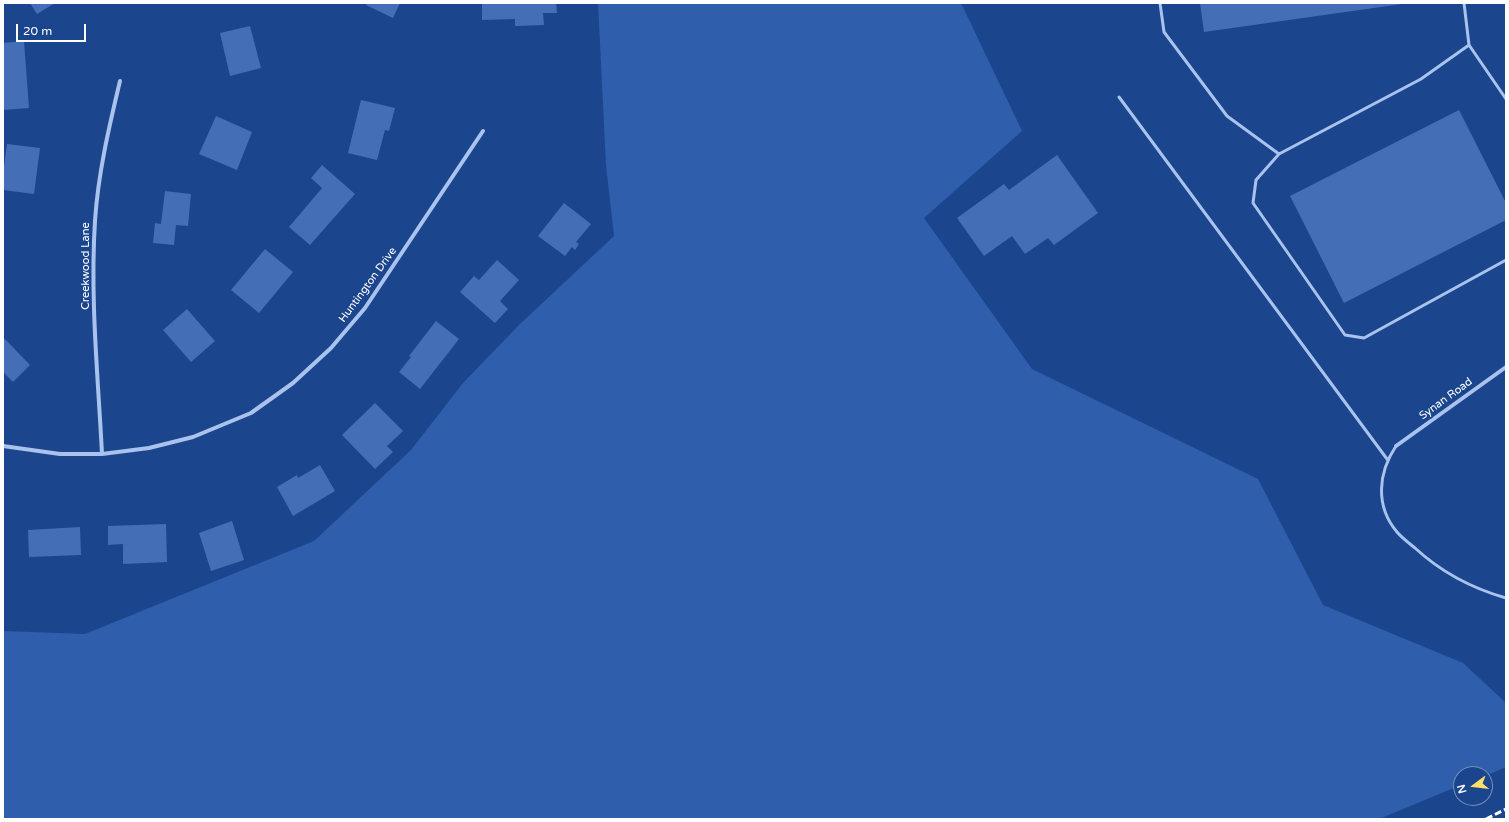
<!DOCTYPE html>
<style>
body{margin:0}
#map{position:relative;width:1509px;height:822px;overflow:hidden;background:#1b468e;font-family:"Varela Round",sans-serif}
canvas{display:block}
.frame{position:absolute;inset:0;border:4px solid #fff;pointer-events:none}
.north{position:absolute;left:1453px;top:766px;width:40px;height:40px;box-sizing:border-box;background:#1b468e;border:1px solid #7690bb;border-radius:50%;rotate:255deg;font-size:11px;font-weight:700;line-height:16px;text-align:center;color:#fff}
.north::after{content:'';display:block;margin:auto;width:14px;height:18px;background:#fd6;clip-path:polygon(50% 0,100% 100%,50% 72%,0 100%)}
.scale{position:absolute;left:16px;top:24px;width:70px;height:18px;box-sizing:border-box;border:2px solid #fff;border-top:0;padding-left:5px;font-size:12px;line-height:14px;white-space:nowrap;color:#fff;-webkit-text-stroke:3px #1b468e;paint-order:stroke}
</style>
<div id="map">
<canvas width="1509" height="822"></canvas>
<div class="frame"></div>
<div class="north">N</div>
<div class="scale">20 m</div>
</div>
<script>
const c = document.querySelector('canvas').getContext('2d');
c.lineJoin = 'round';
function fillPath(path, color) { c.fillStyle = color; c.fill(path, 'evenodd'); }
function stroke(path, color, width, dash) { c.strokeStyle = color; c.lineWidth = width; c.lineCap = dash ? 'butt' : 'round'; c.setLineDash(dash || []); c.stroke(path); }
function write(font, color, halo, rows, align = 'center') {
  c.font = font + ' "Varela Round",sans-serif'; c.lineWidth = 3.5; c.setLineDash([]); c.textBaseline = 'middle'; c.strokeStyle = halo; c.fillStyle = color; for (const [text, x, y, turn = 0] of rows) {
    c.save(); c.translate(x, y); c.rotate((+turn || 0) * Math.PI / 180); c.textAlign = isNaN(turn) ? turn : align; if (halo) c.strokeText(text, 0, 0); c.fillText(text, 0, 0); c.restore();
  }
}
fillPath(new Path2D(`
 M598 3H961L1022 131 924 218 1032 369 1258 479 1323 605 1463 663 1506 703V767L1485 776V774H1461V785L1379 819H3V631L85 634 314 541 411 450 463 383 520 324 614 236 606 165Z`), '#2e5eac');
fillPath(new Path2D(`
 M30 3H55L37 14Z
 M367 3H400L393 18 366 5Z
 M482 3H556L557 13H543L544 25 515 26V19L482 20Z
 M1200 3H1402V4L1204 32Z
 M250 26 261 68 230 76 220 33Z
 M24 41 29 108 3 110V43Z
 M361 100 395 108 389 131 385 130 377 160 348 153Z
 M1459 110 1506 203V220L1344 303 1290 196Z
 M216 116 252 132 237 170 199 154Z
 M7 144 40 148 34 194 3 190V173Z
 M1057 155 1098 213 1054 245 1048 238 1025 254 1012 236 984 256 957 218 1004 184 1009 190Z
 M322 165 355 194 310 245 289 227 322 188 311 178Z
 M165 191 191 194 188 226 176 225 174 245 153 243 155 223 161 224Z
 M564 203 591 224 576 242 579 244 575 250 572 247 565 256 538 236Z
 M265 249 293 272 259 313 231 290Z
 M497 260 519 280 500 301 508 309 495 323 460 292 474 276 479 280Z
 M187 309 215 341 191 362 163 330Z
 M436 321 459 339 420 389 399 372 411 357 409 356Z
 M3 337 30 365 13 382 3 372Z
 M375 403 403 431 387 446 393 452 375 469 342 435Z
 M320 465 335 491 293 516 277 487 297 475 298 478Z
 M232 521 244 560 211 571 199 533Z
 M166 524 167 562 123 564V544L108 545V526Z
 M80 527 81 555 29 557 28 530Z`), '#446fb6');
stroke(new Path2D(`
 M1160 3 1164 32 1227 116 1279 154 1421 79 1469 45
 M1464 3 1469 45 1506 99
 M1119 97 1387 459
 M1279 154 1256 180 1253 203 1345 335 1364 338 1506 260
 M1396 446C1378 473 1375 506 1397 532 1402 538 1409 543 1415 548 1442 573 1471 588 1506 598`), '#a9c3ee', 3);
stroke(new Path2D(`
 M3 446 60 454H102L149 448 193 437 251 413 293 383 331 348 365 308 483 131
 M1396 446 1506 367
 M102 454C98 376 90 298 95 221 98 174 109 127 120 81`), '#a9c3ee', 4);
stroke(new Path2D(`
 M1486 819 1506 809`), '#fff', 3, [7, 3]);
write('11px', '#fff', '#1b468e', [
 ["Creekwood Lane",86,266,-90],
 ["Huntington Drive",368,285,-54],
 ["Synan Road",1446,399,-36]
]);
</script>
